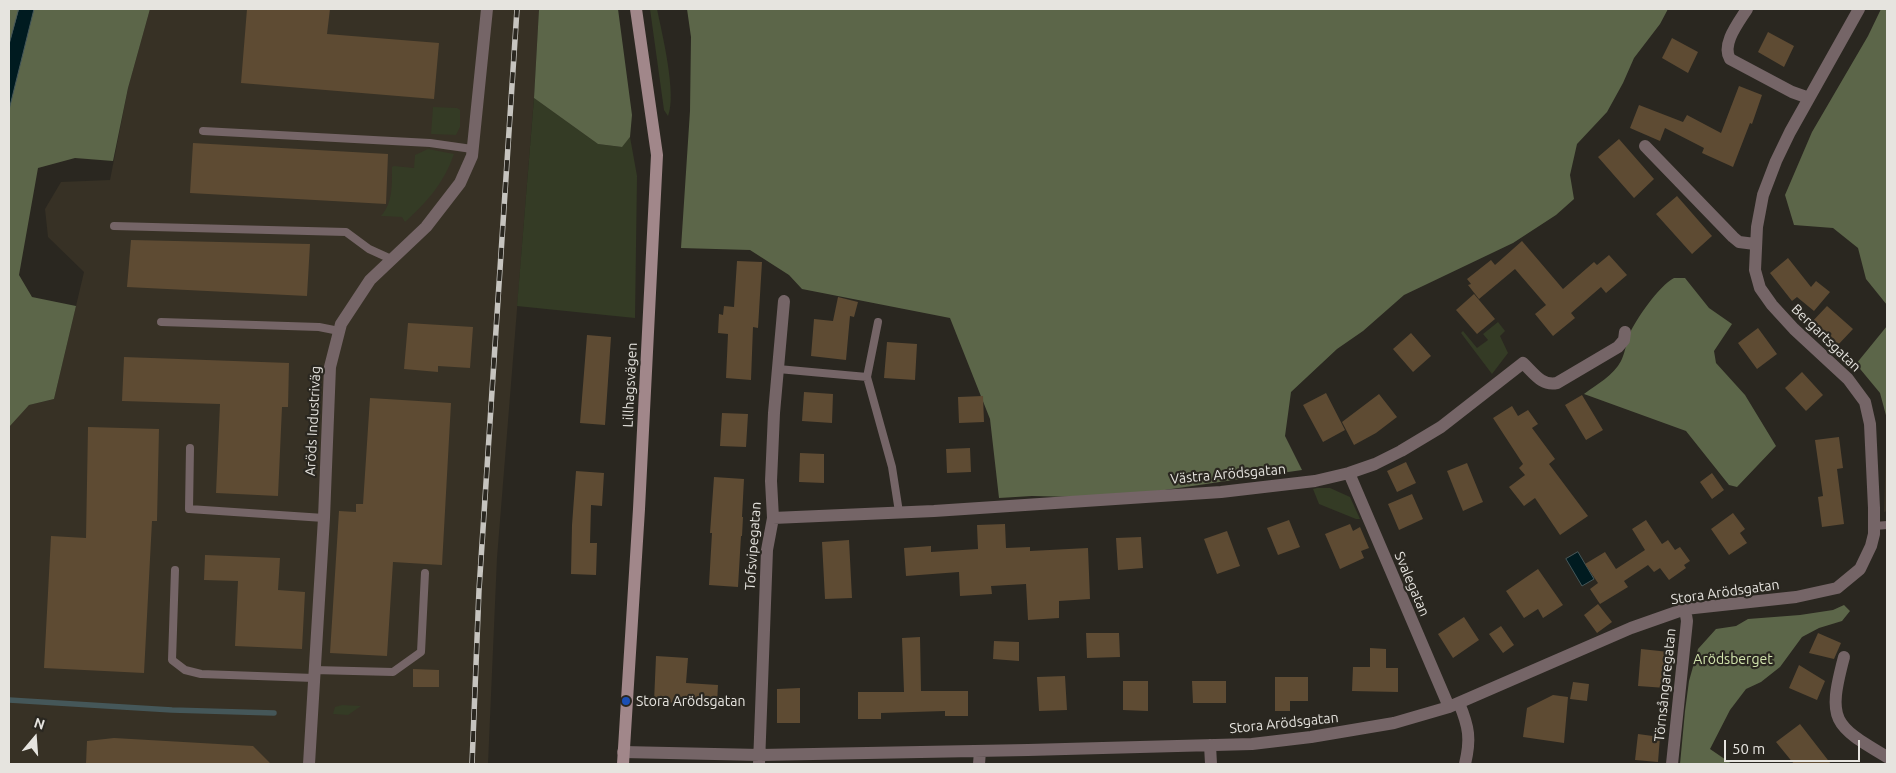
<!DOCTYPE html>
<meta charset="utf-8">
<style>
body{margin:0}
#map{position:relative;width:1896px;height:773px;overflow:hidden;background:#2a2720;font-family:Ubuntu,sans-serif}
canvas{display:block}
.frame{position:absolute;inset:0;border:10px solid #e6e4df;pointer-events:none}
.north{position:absolute;left:10px;top:713px;width:50px;height:50px;-webkit-text-stroke:4px #2a2720;paint-order:stroke;rotate:18deg;font-size:14px;font-weight:700;line-height:20px;text-align:center;color:#e6e4df}
.north::after{content:'';display:block;margin:auto;width:18px;height:22px;background:#e6e4df;clip-path:polygon(50% 0,100% 100%,50% 72%,0 100%)}
.scale{position:absolute;left:1724px;top:740px;width:136px;height:22px;box-sizing:border-box;border:2px solid #e6e4df;border-top:0;padding-left:6px;font-size:15px;line-height:18px;white-space:nowrap;color:#e6e4df;-webkit-text-stroke:4px #2a2720;paint-order:stroke}
</style>
<div id="map">
<canvas width="1896" height="773"></canvas>
<div class="frame"></div>
<div class="north">N</div>
<div class="scale">50 m</div>
</div>
<script>
const c = document.querySelector('canvas').getContext('2d');
c.lineJoin = 'round';
function fillPath(path, color) { c.fillStyle = color; c.fill(path, 'evenodd'); }
function stroke(path, color, width, dash) { c.strokeStyle = color; c.lineWidth = width; c.lineCap = dash ? 'butt' : 'round'; c.setLineDash(dash || []); c.stroke(path); }
function write(font, color, halo, rows, align = 'center') {
  c.font = font + ' Ubuntu,sans-serif'; c.lineWidth = 4.5; c.setLineDash([]); c.textBaseline = 'middle'; c.strokeStyle = halo; c.fillStyle = color; for (const [text, x, y, turn = 0] of rows) {
    c.save(); c.translate(x, y); c.rotate((+turn || 0) * Math.PI / 180); c.textAlign = isNaN(turn) ? turn : align; if (halo) c.strokeText(text, 0, 0); c.fillText(text, 0, 0); c.restore();
  }
}
fillPath(new Path2D(`
 M150 9H539L534 98 497 558 488 764H9V419L29 405 54 399 84 272 48 237 45 209 61 182 110 180 128 88Z
 M1887 419V511L1884 512Z`), '#373125');
fillPath(new Path2D(`
 M650 9H657C662 33 677 95 668 116L664 110Z
 M534 98 598 144 621 147 630 137 637 176 635 318 517 306Z
 M433 107 457 108 460 110V127L456 135 431 134Z
 M428 149 454 154C444 183 427 202 405 222L402 217 381 216C393 203 392 184 392 167L394 166 414 168 415 155Z
 M1498 322 1505 331 1500 336 1508 353 1492 374 1461 333 1463 331 1477 348 1488 340 1483 334Z
 M1317 488H1330L1350 497 1360 519H1356L1319 504 1313 489Z
 M342 705 361 706 348 715 333 714 335 707Z`), '#343b25');
fillPath(new Path2D(`
 M9 9H150L128 88 113 161 75 158 38 168 19 275 32 297 76 306 54 399 29 405 9 427Z
 M539 9H618L632 115 630 137 622 147 598 144 534 98Z
 M687 9H1668L1660 24 1634 58 1623 83 1607 112 1577 144 1570 175 1574 199 1556 215 1513 243 1404 295 1363 331 1337 349 1291 392 1285 436 1302 470 1151 492 1077 497 1032 496 999 498 990 419 950 318 802 289 789 275 750 250 681 248 690 111 691 37Z
 M1881 9H1887V305L1866 279 1858 248 1833 228 1794 225 1785 195 1812 132 1868 36Z
 M1674 278H1685L1709 308 1732 324 1714 351 1716 363 1745 395 1776 446 1737 487 1729 485 1686 431 1584 394C1596 385 1614 375 1621 361 1625 353 1626 344 1629 335 1636 319 1659 286 1674 278Z
 M1887 326V419L1880 393 1856 364Z
 M1844 605 1850 611 1842 621 1819 628 1802 637 1780 667 1761 682 1746 689 1730 710 1710 749 1732 764H1680L1685 711 1689 681 1698 649 1716 629 1736 626 1748 619 1800 615 1833 610Z`), '#5c6649');
const water = new Path2D(`
 M19 9H34L9 110V45Z
 M1578 552 1594 579 1582 586 1566 559Z`);
fillPath(water, '#001b20');
stroke(water, '#455759', 1);
stroke(new Path2D(`
 M9 700 172 710 274 713`), '#455759', 5.5);
fillPath(new Path2D(`
 M247 9H330L327 34 439 43 434 99 241 83Z
 M1768 32 1794 46 1784 67 1758 52Z
 M1672 38 1698 52 1688 73 1662 58Z
 M1739 86 1762 95 1752 124 1750 123 1733 167 1702 153 1704 148 1665 128 1660 141 1630 128 1639 105 1683 122 1687 115 1721 133Z
 M1619 139 1654 179 1634 198 1598 157Z
 M193 143 388 154 386 204 190 193Z
 M1677 196 1712 236 1692 254 1656 214Z
 M131 240 310 244 307 296 127 287Z
 M1522 241 1563 289 1594 262 1597 265 1609 255 1627 275 1606 293 1601 287 1571 313 1575 318 1553 336 1535 314 1546 305 1515 269 1479 299 1468 285 1471 284 1467 279 1491 260 1495 265Z
 M1788 258 1811 287 1816 281 1830 292 1814 311 1797 297 1792 301 1770 273Z
 M737 261 762 262 758 328 753 327 751 380 726 378 728 334 718 333 719 314 723 315 724 306 734 307Z
 M1474 294 1495 319 1477 334 1456 310Z
 M838 297 858 302 854 317 850 316 846 360 811 356 814 319 833 321Z
 M1827 306 1853 329 1836 347 1810 324Z
 M408 323 473 327 470 368 438 366V372L404 369Z
 M1758 328 1777 354 1757 369 1738 343Z
 M1411 333 1431 356 1413 372 1393 349Z
 M587 335 611 337 605 425 580 423Z
 M887 342 917 344 915 380 884 378Z
 M124 357 289 363 288 407H282L278 496 216 493 220 404 122 401Z
 M1802 372 1823 395 1806 411 1785 388Z
 M804 392 833 394 832 423 802 421Z
 M1326 393 1345 430 1323 442 1303 405Z
 M1379 394 1397 417 1376 433 1354 445 1342 422Z
 M1582 395 1603 430 1586 440 1565 405Z
 M983 396 984 422 959 423 958 397Z
 M370 398 451 403 442 565 393 562 387 656 330 653 339 511 356 512V504H363Z
 M1512 406 1518 416 1528 410 1538 424 1532 428 1555 459 1549 464 1588 516 1560 535 1535 498 1524 506 1509 487 1525 475 1519 468 1523 464 1493 418Z
 M722 413 748 414 746 447 720 446Z
 M88 427 159 429 157 521H152L144 673 44 668 51 536 86 538Z
 M1839 437 1843 468 1837 469 1844 524 1822 527 1818 497 1823 496 1815 440Z
 M970 448 971 472 947 473 946 449Z
 M800 453 824 454V483L799 482Z
 M1406 462 1416 483 1397 492 1387 471Z
 M1467 463 1483 502 1463 511 1447 471Z
 M576 471 604 473 602 506 591 505 590 543H597L596 575 571 574 572 525Z
 M1712 473 1724 490 1712 499 1700 482Z
 M714 477 744 479 742 517H743L742 536H741L738 587 709 585 712 533H710Z
 M1412 494 1423 519 1399 530 1388 504Z
 M1733 513 1745 529 1740 533 1747 543 1729 555 1711 529Z
 M1289 520 1300 547 1278 555 1267 528Z
 M1646 520 1662 544 1668 540 1675 550 1680 547 1690 561 1684 565 1686 568 1669 580 1660 568 1654 572 1648 565 1624 581 1628 587 1600 604 1590 589 1598 583 1585 564 1605 552 1616 569 1645 550 1632 529Z
 M1005 524 1006 548 1030 547V551L1088 548 1090 599 1059 601V618L1028 620 1026 584 991 586 992 594 960 596 959 572 906 576 904 548 931 546V552L978 549 977 525Z
 M1350 524 1353 531 1360 527 1369 548 1361 551 1364 558 1340 569 1325 534Z
 M1227 531 1240 566 1217 574 1204 539Z
 M1141 537 1143 568 1118 570 1116 538Z
 M849 540 852 598 825 599 822 542Z
 M205 555 280 558 278 590 305 592 302 649 235 646 238 581 204 580Z
 M1538 569 1563 605 1543 618 1538 609 1524 618 1506 591Z
 M1598 604 1612 622 1597 633 1584 615Z
 M1464 617 1479 640 1453 658 1438 634Z
 M1501 626 1514 645 1503 653 1489 634Z
 M1086 633H1119L1120 657 1087 658Z
 M1818 633 1841 643 1834 659 1809 653Z
 M920 637 921 691H968V716H945V711L881 713V719H858V692H904L902 638Z
 M994 641 1019 642V661L993 659Z
 M1370 648 1386 649V668H1398V692L1352 691 1353 667H1370Z
 M1641 649 1669 652 1666 688 1638 686Z
 M656 656 688 658 686 683 718 685 717 704 654 702Z
 M1799 665 1825 681 1817 700 1789 688Z
 M413 669 439 670V687H413Z
 M1065 676 1067 710 1039 711 1037 677Z
 M1275 677H1308V701H1290V711H1275Z
 M1123 681H1148V711L1123 710Z
 M1192 681H1226V703H1193Z
 M1573 682 1589 684 1587 701 1570 699Z
 M800 688V723H777V689Z
 M1553 695 1568 697 1564 743 1523 737 1527 708Z
 M1800 724 1831 764H1794L1776 742Z
 M1638 734 1660 737 1658 762 1635 760Z
 M114 738 253 746 271 764H86L87 741Z`), '#5e4b33');
stroke(new Path2D(`
 M203 131 430 143 472 149
 M114 226 346 232 369 249 391 259
 M161 322 319 327 339 331
 M778 369 867 377 892 467 899 512
 M867 377 878 322
 M190 448 189 509 324 518
 M1875 526 1887 525
 M175 570 172 660 185 670 201 674 314 678
 M314 670 393 672 421 652 425 573`), '#756567', 8);
stroke(new Path2D(`
 M1747 9C1739 22 1721 44 1730 59L1792 92 1809 98
 M1645 146 1733 237 1739 242 1755 244
 M1349 473 1449 707
 M773 518 934 511 1221 492 1315 481 1349 473 1375 464 1401 451 1441 427 1523 363C1534 373 1541 386 1557 383L1618 347 1624 340 1625 332
 M1844 657C1827 721 1833 725 1887 757
 M1459 703C1469 727 1471 739 1465 764
 M1210 745 1211 764
 M623 752 760 755 1028 750 1252 744 1311 737 1394 723 1449 707 1631 628 1685 609 1796 597 1837 588 1860 569 1871 546 1874 534V508L1870 424 1865 402 1848 379 1794 329 1772 305 1760 288 1755 270 1757 227 1763 195 1776 161 1790 132 1859 9
 M309 764 324 518 330 367 341 324 370 280 426 227 460 183 472 156 487 9
 M759 764 767 550 773 518 771 481 774 413 784 301
 M979 764 980 751
 M1672 764 1687 621 1685 609`), '#756567', 12);
stroke(new Path2D(`
 M623 764 639 509 657 155 636 9`), '#a1878a', 12);
const rail = new Path2D(`
 M472 764 479 590 517 9`);
stroke(rail, '#c6c4bf', 5.5);
stroke(rail, '#2a2720', 4, [11]);
for (const [x, y, r, color] of [
 [626,701,5,"#1a4fb4"]
]) { const dot = new Path2D(); dot.arc(x, y, r, 0, 2 * Math.PI); c.fillStyle = color; c.fill(dot); stroke(dot, '#2a2720', 2); }
write('14px', '#e6e4df', '#2a2720', [
 ["Bergartsgatan",1826,338,44],
 ["Lillhagsvägen",630,385,-87],
 ["Aröds Industriväg",313,421,-87],
 ["Västra Arödsgatan",1228,474,-5],
 ["Tofsvipegatan",753,546,-86],
 ["Svalegatan",1412,584,67],
 ["Stora Arödsgatan",1725,592,-8],
 ["Törnsångaregatan",1665,685,-84],
 ["Stora Arödsgatan",1284,723,-6]
]);
write('14px', '#d3e5ae', '#2a2720', [
 ["Arödsberget",1733,659]
]);
write('14px', '#e6e4df', '#2a2720', [
 ["Stora Arödsgatan",636,701]
], 'left');
</script>
